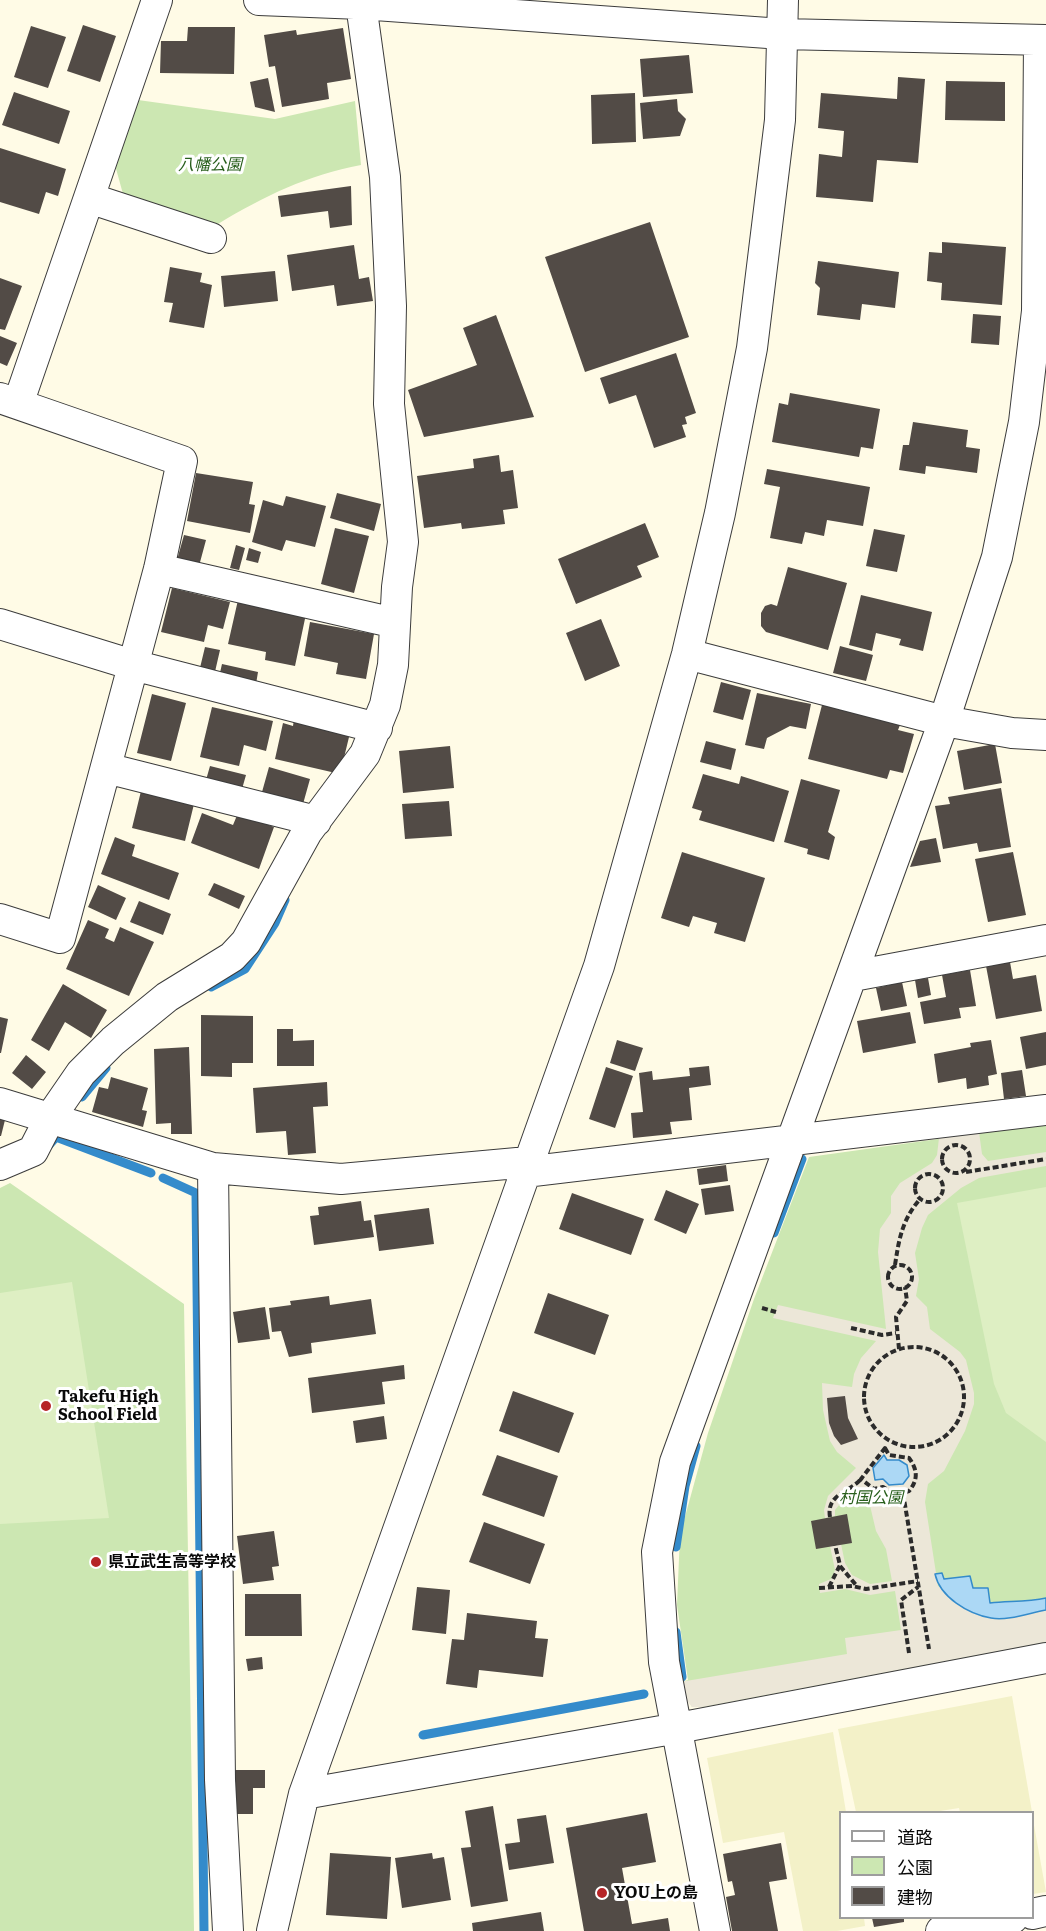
<!DOCTYPE html>
<meta charset="utf-8">
<style>
body{margin:0}
#map{position:relative;width:1046px;height:1931px;overflow:hidden;background:#fffbe6;font-family:Literata,"Noto Sans JP",serif}
canvas{display:block}
.legend{position:absolute;left:839px;top:1811px;width:195px;height:108px;box-sizing:border-box;background:#fff;border:2px solid #9d9d9d;margin:0;padding:8px 10px;list-style:none;font-size:18px;color:#090909}
.legend li{display:flex;align-items:center;gap:12px;height:30px}
.legend b{width:30px;border:2px solid #9d9d9d}
</style>
<div id="map">
<canvas width="1046" height="1931"></canvas>
<ul class="legend">
<li><b style="height:8px;background:#fff"></b>道路</li>
<li><b style="height:16px;background:#cce7b2"></b>公園</li>
<li><b style="height:16px;background:#524b46"></b>建物</li>
</ul>
</div>
<script>
const c = document.querySelector('canvas').getContext('2d');
c.lineJoin = 'round';
function fillPath(path, color) { c.fillStyle = color; c.fill(path, 'evenodd'); }
function stroke(path, color, width, dash) { c.strokeStyle = color; c.lineWidth = width; c.lineCap = dash ? 'butt' : 'round'; c.setLineDash(dash || []); c.stroke(path); }
function write(font, color, halo, rows, align = 'center') {
  c.font = font + ' Literata,"Noto Sans JP",serif'; c.lineWidth = 6; c.setLineDash([]); c.textBaseline = 'middle'; c.strokeStyle = halo; c.fillStyle = color; for (const [text, x, y, turn = 0] of rows) {
    c.save(); c.translate(x, y); c.rotate((+turn || 0) * Math.PI / 180); c.textAlign = isNaN(turn) ? turn : align; if (halo) c.strokeText(text, 0, 0); c.fillText(text, 0, 0); c.restore();
  }
}
fillPath(new Path2D(`
 M1012 1696 1032 1812H960L959 1808 934 1812H856L838 1729Z
 M833 1732 846 1812H840V1918H864L865 1926 837 1931H803L784 1832 723 1843 707 1758Z
 M1032 1814 1046 1892 1033 1894H1032Z`), '#f3f1c8');
fillPath(new Path2D(`
 M138 100 275 119 355 101 361 165C308 175 264 196 218 224L123 194 115 165Z
 M1046 1124V1642L702 1707H692L680 1682 688 1680 677 1605 680 1535 708 1433 754 1299 809 1157Z
 M10 1183 184 1304 194 1931H0V1188Z`), '#cce7b2');
fillPath(new Path2D(`
 M1046 1187V1442L1006 1413 994 1384 957 1203Z
 M72 1282 109 1518 0 1524V1293Z`), '#deefc3');
fillPath(new Path2D(`
 M979 1132 982 1154 988 1161 1046 1152V1166L979 1178 961 1188 928 1215 922 1228 915 1253 919 1279 916 1296 927 1307 930 1329 960 1352 966 1360 974 1393V1404L965 1431 944 1471 928 1484 925 1502 938 1586 992 1618 1046 1610V1642L702 1707H692L683 1696 680 1682 847 1654 845 1638 901 1630 895 1591 870 1595 845 1589 820 1593 819 1584 831 1579 835 1570 830 1546 841 1544 845 1563 852 1575 870 1584 892 1581 886 1549 876 1531 868 1497 858 1493 844 1499 835 1510V1516L825 1518 824 1510 828 1496 856 1468 837 1452 830 1441 823 1410 822 1383 852 1387 854 1374 861 1358 876 1341 773 1318 778 1305 886 1329 878 1252 880 1229 891 1213V1196L900 1183 932 1163 937 1155 939 1138ZM884 1456 887 1461 899 1485H889L883 1479Z`), '#ece7d8');
const water = new Path2D(`
 M884 1455 887 1460H899L907 1465 909 1476 903 1484 889 1485 883 1479 875 1480 873 1468Z
 M942 1573 944 1579 970 1576 973 1588H988L990 1603C1010 1601 1027 1602 1046 1598V1610C1029 1613 1008 1621 991 1618 968 1614 940 1597 935 1574Z`);
fillPath(water, '#acd8f5');
stroke(water, '#348bcb', 1.5);
stroke(new Path2D(`
 M211 987 245 969 275 923 285 900
 M82 1097 106 1068
 M49 1145 56 1137 151 1173
 M163 1178 196 1193 204 1931
 M774 1233 802 1159
 M676 1547 685 1486 696 1446
 M676 1632 682 1677
 M423 1735 644 1694`), '#348bcb', 9);
fillPath(new Path2D(`
 M83 25 116 36 100 82 67 71Z
 M31 26 66 37 48 88 14 77Z
 M188 27H235L234 74 160 73 161 41H187Z
 M343 28 351 79 327 83 329 99 282 107 275 66 269 67 264 35 296 30 297 35Z
 M689 55 693 93 643 97 640 59Z
 M898 77 925 79 918 163 877 160 873 202 816 197 819 154 842 157 844 131 818 128 821 93 897 99Z
 M268 78 275 112 255 107 250 82Z
 M946 81 1005 82V121L945 120Z
 M14 92 70 111 59 144 2 125Z
 M635 93 636 142 592 144 591 95Z
 M677 99 678 111 686 119 680 136 643 139 640 103Z
 M0 148 66 169 58 196 46 192 39 214 0 202Z
 M351 186 352 225 330 228 328 211 281 217 278 196Z
 M650 222 689 337 585 372 545 257Z
 M942 242 1006 247 1002 305 941 300 942 283 927 281 929 252 942 253Z
 M354 245 359 279 369 277 373 301 337 306 334 285 292 291 287 255Z
 M818 261 899 272 895 308 862 304 860 320 817 315 820 288 815 283Z
 M170 267 202 273 200 282 212 285 204 328 169 322 173 303 164 302Z
 M275 271 278 301 224 307 221 276Z
 M0 278 22 286 5 330 0 329Z
 M973 314 1001 316 999 345 971 343Z
 M496 315 534 417 424 437 408 390 477 365 463 328Z
 M0 336 17 343 7 366 0 363Z
 M676 353 696 413 685 417 687 424 682 425 686 437 654 448 636 395 609 404 600 378Z
 M790 393 880 409 873 449 861 447 859 457 772 442 779 403 788 405Z
 M913 422 968 430 966 447 980 449 977 473 926 466 925 474 899 470 903 445H909Z
 M499 455 501 472 513 470 518 508 503 510 505 524 462 529 461 523 424 528 417 476 474 468 473 459Z
 M767 469 870 487 863 526 827 520 824 536 805 532 802 544 770 538 780 487 764 484Z
 M196 473 253 482 249 504 255 505 250 533 187 521Z
 M337 493 381 504 374 531 330 518Z
 M286 496 326 506 315 547 286 540 282 551 252 542 263 500 283 506Z
 M645 523 659 557 637 566 642 577 576 604 558 559Z
 M335 528 369 536 354 593 321 584Z
 M874 529 905 535 897 572 866 566Z
 M184 535 206 540 199 566 177 560Z
 M236 545 245 548 239 570 230 568Z
 M249 548 261 552 258 563 246 560Z
 M788 567 847 583 828 650 766 632 761 626V613L765 606 771 604 777 606Z
 M172 588 230 602 223 629 208 625 204 642 161 632Z
 M861 595 932 612 923 651 899 645 901 639 876 633 872 651 849 645Z
 M238 600 306 614 295 666 265 660 266 652 228 644Z
 M601 619 620 666 585 681 566 633Z
 M310 622 374 634 366 679 336 674 338 663 304 656Z
 M840 646 873 655 866 681 833 673Z
 M205 647 220 650 214 676 199 672Z
 M222 664 258 672 256 684 219 677Z
 M721 682 751 690 743 720 713 712Z
 M757 693 811 704 806 729 790 726 767 738 764 749 745 745Z
 M152 694 186 703 171 761 137 753Z
 M822 705 900 725 898 730 914 734 903 773 890 770 887 779 808 759Z
 M212 707 273 721 266 751 244 745 239 766 200 757Z
 M294 719 350 733 340 774 275 759 283 723 293 726Z
 M706 741 736 749 731 770 700 762Z
 M995 744 1002 783 964 790 957 751Z
 M450 746 454 788 403 793 399 751Z
 M210 766 246 775 242 789 206 780Z
 M269 767 310 779 303 804 262 792Z
 M703 774 739 784 741 776 789 791 774 842 699 820 702 811 692 808Z
 M801 779 840 790 828 832 835 837 829 860 807 854 808 849 784 842Z
 M1001 788 1011 847 979 852 977 843 943 849 935 806 950 804 948 797Z
 M141 791 194 804 185 841 132 828Z
 M449 801 452 836 405 839 402 804Z
 M202 813 233 825 238 813 274 827 259 869 191 843Z
 M115 837 135 845 132 856 179 873 169 900 101 874Z
 M936 838 941 862 910 867 920 841Z
 M682 852 765 878 745 942 714 933 717 923 693 916 689 927 661 918Z
 M1013 852 1026 915 988 922 975 859Z
 M214 883 245 896 239 909 208 895Z
 M98 885 126 898 116 920 88 907Z
 M139 901 171 914 163 935 130 922Z
 M88 920 109 929 105 938 114 942 120 927 154 942 129 996 66 969Z
 M1010 962 1013 979 1036 975 1042 1011 996 1019 986 966Z
 M970 970 976 1006 959 1008 961 1018 924 1024 920 1002 946 997 942 975Z
 M928 978 931 995 918 998 915 980Z
 M902 982 907 1006 881 1011 876 988Z
 M63 984 107 1010 91 1038 65 1022 49 1051 31 1040Z
 M910 1012 916 1043 863 1053 857 1021Z
 M201 1015 253 1016V1063H232V1077L201 1076Z
 M0 1017 8 1019 1 1053H0Z
 M277 1029H293V1041L314 1040V1066H277Z
 M1046 1032V1065L1026 1069 1020 1037Z
 M617 1040 643 1048 635 1071 610 1063Z
 M991 1040 997 1074 988 1076 989 1085 967 1089 966 1078 938 1083 934 1054 971 1047 970 1043Z
 M189 1047 192 1134H171V1123L156 1124 154 1049Z
 M26 1055 46 1072 32 1089 12 1073Z
 M709 1066 711 1085 689 1088 692 1120 670 1122 672 1134 633 1138 631 1113 643 1112 639 1073 652 1071 653 1080 690 1076 689 1068Z
 M606 1067 633 1076 615 1128 589 1119Z
 M1022 1070 1026 1096 1004 1099 1001 1073Z
 M111 1077 148 1088 142 1110 147 1111 143 1127 92 1112 99 1087 108 1089Z
 M327 1082 328 1106 313 1107 316 1153 288 1155 286 1131 256 1133 253 1088Z
 M0 1119 5 1120 1 1136H0Z
 M726 1165 728 1181 699 1185 697 1169Z
 M730 1185 734 1211 705 1215 701 1189Z
 M666 1190 699 1204 686 1234 654 1220Z
 M572 1193 644 1219 631 1255 559 1229Z
 M361 1201 364 1221 371 1220 374 1237 314 1245 310 1216 319 1215 318 1207Z
 M429 1208 434 1244 379 1251 374 1215Z
 M548 1293 609 1315 595 1355 534 1333Z
 M329 1296 330 1305 371 1299 376 1334 311 1343 312 1353 289 1357 281 1331 272 1332 269 1308 291 1305 290 1301Z
 M265 1307 270 1339 238 1343 233 1312Z
 M404 1365 405 1379 382 1382 385 1404 312 1413 308 1378Z
 M513 1391 574 1413 559 1453 499 1431Z
 M845 1396 848 1418 858 1439 841 1445 834 1436 829 1423 827 1398Z
 M384 1416 387 1439 356 1443 353 1421Z
 M497 1455 558 1476 544 1517 482 1495Z
 M847 1514 852 1543 816 1549 811 1521Z
 M484 1522 545 1544 530 1584 469 1562Z
 M274 1531 279 1566 272 1567 274 1580 243 1584 237 1536Z
 M417 1587 450 1590 446 1634 412 1630Z
 M245 1594H301L302 1636H245Z
 M467 1613 537 1621 535 1638 548 1639 543 1677 479 1670 477 1688 446 1684 452 1639 464 1640Z
 M262 1657 263 1669 248 1671 246 1659Z
 M233 1770H265V1788H253V1814H234Z
 M493 1806 508 1901 471 1907 461 1848 471 1847 465 1811Z
 M647 1813 656 1862 622 1868 632 1924 668 1918 670 1931H584L566 1828Z
 M546 1815 554 1863 509 1870 505 1844 520 1842 517 1819Z
 M781 1843 787 1879 769 1882 778 1931H732L726 1897 735 1895 732 1881 728 1882 723 1854Z
 M330 1853 391 1857 387 1919 326 1915Z
 M432 1853 433 1859 444 1857 451 1900 402 1908 395 1858Z
 M541 1912 544 1931H473L472 1923Z
 M872 1918H904V1922L874 1927Z`), '#524b46');
const minor = new Path2D(`
 M259 0 361 4 782 34 1046 40
 M89 198 211 238
 M0 398 182 461 159 569 60 938 0 919
 M18 404 157 0
 M159 569 395 623
 M0 624 133 665 377 728
 M687 654 944 721 1012 733 1046 735
 M106 768 316 821
 M853 976 1046 940
 M0 1103 213 1168 341 1179 528 1162
 M0 1165 33 1151 50 1118 81 1073 113 1041 167 997 232 957 246 942 307 832 365 754 385 705 393 665 397 587 403 542 389 404 391 306 385 177 361 4
 M213 1168 220 1780 228 1931
 M525 1172 1046 1110
 M304 1794 678 1728 1046 1658
 M1032 1914 1046 1911
 M272 1931 304 1794 599 966 687 654 720 513 752 348 780 120 783 0
 M715 1931 664 1662 657 1552 675 1462 944 721 997 557 1024 422 1037 311 1039 40
 M941 1931 1013 1918`);
stroke(minor, '#3c3c3c', 32);
stroke(new Path2D(`
 M942 1159a14 14 0 1 1 28 0a14 14 0 1 1-28 0Z
 M966 1172 1046 1159
 M915 1188a14 14 0 1 1 28 0a14 14 0 1 1-28 0Z
 M895 1265C899 1239 902 1220 920 1199
 M888 1277a12 12 0 1 1 24 0a12 12 0 1 1-24 0Z
 M762 1308 776 1312
 M851 1328 882 1335 896 1333
 M864 1397a50 50 0 1 1 100 0a50 50 0 1 1-100 0Z
 M899 1349 896 1317 907 1301 905 1287
 M885 1448 889 1455 909 1458C917 1469 919 1479 909 1491L896 1495 883 1487 874 1489 861 1479Z
 M903 1493 929 1649
 M830 1517C826 1494 849 1493 861 1479
 M840 1566 856 1585
 M829 1587 840 1565 835 1545
 M819 1588 852 1586 866 1589 918 1581
 M909 1653 901 1600 918 1587`), '#2b2b2b', 4, [6, 3]);
stroke(minor, '#fff', 30);
for (const [x, y, r, color] of [
 [46,1406,6,"#b62427"],
 [96,1562,6,"#b62427"],
 [602,1893,6,"#b62427"]
]) { const dot = new Path2D(); dot.arc(x, y, r, 0, 2 * Math.PI); c.fillStyle = color; c.fill(dot); stroke(dot, '#fff', 2); }
write('italic 16px', '#285f1c', '#fff', [
 ["八幡公園",210,165],
 ["村国公園",871,1498]
]);
write('bold 16px', '#090909', '#fff', [
 ["Takefu High",58,1397],
 ["School Field",58,1415],
 ["県立武生高等学校",108,1562],
 ["YOU上の島",614,1893]
], 'left');
</script>
